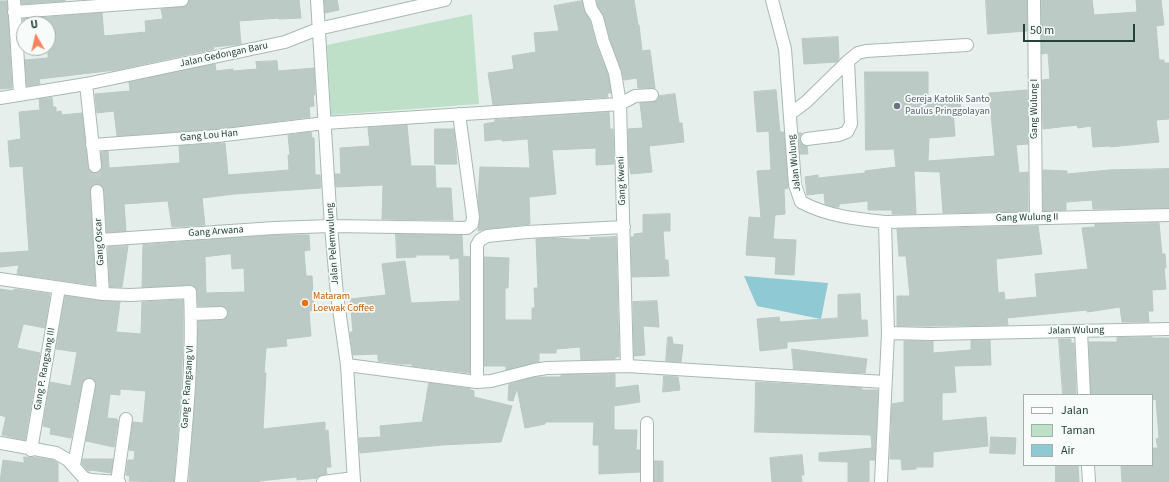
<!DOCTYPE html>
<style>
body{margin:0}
#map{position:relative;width:1169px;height:482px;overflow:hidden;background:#e6efeb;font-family:"Source Sans 3",sans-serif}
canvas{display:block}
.legend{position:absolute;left:1023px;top:394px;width:130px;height:72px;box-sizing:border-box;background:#f7fbf9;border:1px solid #a3b1ad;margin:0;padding:5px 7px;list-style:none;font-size:12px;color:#24423a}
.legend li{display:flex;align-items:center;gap:8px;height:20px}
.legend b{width:20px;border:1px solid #a3b1ad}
.north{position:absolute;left:16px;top:16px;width:40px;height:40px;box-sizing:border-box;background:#f7fbf9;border:1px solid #a3b1ad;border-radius:50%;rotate:352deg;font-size:11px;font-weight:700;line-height:16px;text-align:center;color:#24423a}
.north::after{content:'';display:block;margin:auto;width:14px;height:18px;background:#f4845f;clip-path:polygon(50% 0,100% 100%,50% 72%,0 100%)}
.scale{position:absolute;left:1023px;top:24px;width:112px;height:18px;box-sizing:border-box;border:2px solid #24423a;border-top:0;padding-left:5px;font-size:12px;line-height:14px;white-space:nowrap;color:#24423a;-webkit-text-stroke:3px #f7fbf9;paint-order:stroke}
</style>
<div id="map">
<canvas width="1169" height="482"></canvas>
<ul class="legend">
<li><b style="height:5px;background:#fff"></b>Jalan</li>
<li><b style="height:11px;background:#bfe0c8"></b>Taman</li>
<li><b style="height:11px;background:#8ec9d4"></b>Air</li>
</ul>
<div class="north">U</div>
<div class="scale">50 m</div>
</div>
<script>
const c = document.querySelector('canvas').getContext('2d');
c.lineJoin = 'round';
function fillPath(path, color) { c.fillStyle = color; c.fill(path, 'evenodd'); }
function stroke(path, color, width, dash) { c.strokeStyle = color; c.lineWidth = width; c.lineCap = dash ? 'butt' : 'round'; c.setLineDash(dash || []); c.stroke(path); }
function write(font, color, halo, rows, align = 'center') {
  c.font = font + ' "Source Sans 3",sans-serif'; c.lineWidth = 3.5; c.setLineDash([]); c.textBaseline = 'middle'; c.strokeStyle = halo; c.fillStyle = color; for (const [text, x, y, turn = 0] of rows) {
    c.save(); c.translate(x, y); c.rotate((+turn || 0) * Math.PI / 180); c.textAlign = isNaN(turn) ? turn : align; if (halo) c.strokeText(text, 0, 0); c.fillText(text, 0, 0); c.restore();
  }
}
fillPath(new Path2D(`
 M472 14 479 104 331 115 327 45Z`), '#bfe0c8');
fillPath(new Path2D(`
 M744 276 828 283 821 319 757 306Z`), '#8ec9d4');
const building = new Path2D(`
 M22 0H65V1L22 4Z
 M189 0H299L301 18 279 19V18L239 21 241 44 213 47 214 49 116 70 39 79 40 84 27 86 25 60 48 58V24H24V39L23 19 102 13 104 36 146 32 145 21 163 19 161 9 183 7 186 6Z
 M325 0H337L339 10 325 13Z
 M597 0H634L638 25H639L642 51 650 50 655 88H638L637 78 624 80 622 71 610 39 604 16 598 6Z
 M986 0H1027V31L988 34Z
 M1042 0H1092L1094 15 1137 12 1136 0H1161L1164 25 1156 26 1159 60H1164V63H1169V119L1156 120 1159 142 1110 147V146L1093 147 1091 126 1078 128 1077 125 1043 129 1042 80 1050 79 1048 53 1042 54Z
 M0 1H7L12 88 0 89Z
 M582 1 584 11 590 21 596 44 608 75 611 93H607L608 97 493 105 488 73 514 69 512 56 536 52 534 33 559 31 554 6Z
 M838 37 839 59 837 62 804 64 802 39Z
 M277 61 278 71 314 68 315 95H313L314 106 309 107 310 117 216 129 117 136 114 111 97 113 95 94 130 91 129 82 215 64 216 71 233 69V71L257 69 256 62Z
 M865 72H928V100L960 98 961 110 953 111 955 136 929 138 928 161 995 156 989 93 1027 90 1028 144 1016 145 1019 173 1028 172V211L943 213 940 172 914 171 916 214H892V210H868V201L839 204V207H835L825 204 824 193 807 195 805 177 818 175V178L865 173V171L896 167 894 149 866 150Z
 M776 90 780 132H784L788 188 784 189 785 214 775 215 773 239 796 240 794 275 775 274 776 257 746 255 749 217 761 218 757 171 771 170 769 131 757 132 754 92Z
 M675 94 679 123H682L684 142 649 146 652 172 631 174 629 164 628 129 643 128 640 103 653 102 656 101 659 96Z
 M52 98 53 107H56V112L61 111 62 115 82 113 88 167 89 171 92 173 99 172 102 169 101 152 108 151 109 168 180 163 179 146 225 143 228 175 289 170 288 155H290L288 135 311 132 312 138H314L315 175H320L321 188 234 194 202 198 205 225 172 227 168 201 124 204 126 231 107 232 104 190 101 185 96 184 91 187 90 191 95 285 17 274 19 265 0 267V253L29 251 23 166 10 167 8 141 21 139 19 112 40 110 39 99Z
 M609 112 610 129H613L614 164 596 165V148L552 150 556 194 529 197 530 224 486 229 478 231 480 218 478 198 480 167 530 168 528 139 502 141V139L485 141 484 124 495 122V120Z
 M407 125 411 166H435L436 188H451L453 220 382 219 383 185 336 187 335 174H341L340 148 370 146 368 128Z
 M435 129H454L457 164H435Z
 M799 133H802L800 136V140L801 144 807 146 808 154H800Z
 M1169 169V208L1093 209 1092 200 1066 202V210L1043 211V170L1067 171V174L1109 170Z
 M670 214V231H663L665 260H668L669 276 632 277 631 237H634V234L643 233V215Z
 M1159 223 1162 254H1165L1166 268H1164L1166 289 1152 290 1153 311H1148L1149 322H1122L1120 307 1087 312V310L1007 318 1008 325 930 326H897V296H910L906 256H899L897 229 1038 226 1042 254 996 259 998 293 1004 292 1005 300 1037 297 1035 274 1088 269 1082 228 1095 227V224Z
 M396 234 462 235 463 256 470 257V373L412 366V364H401L378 361V354L353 355 350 332H353L350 299 386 295 382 264 405 261 411 303 460 301 459 258 450 259V255H416V257L397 258Z
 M274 235H309L310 250 304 251 306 276H312L314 310 309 311 311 336 286 339 287 346 266 348 264 373H266L263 429 325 422V431L328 430 331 467H326L327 474 322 475 317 478 297 480V477L259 481V482H189L196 388 198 321 222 320 227 317 228 312 227 309 221 306H198L197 291 196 288 193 285 142 287 143 245ZM231 254 232 269 244 268 245 292 206 293 205 257Z
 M616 237 619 357H615V359L581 360 580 347 556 349V353H539V362L506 370V366H484V257L509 258 508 288H505V320H532V308H535L534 288H538L536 239 554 238 590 240V238Z
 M128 246 122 287H110L108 247Z
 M0 289 13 291 14 289 50 294 45 328 24 324 23 325 17 348 40 353 25 440 2 435 6 417 0 415Z
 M860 294 861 320H867L868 336 787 342V348L760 351 757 319 779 317 780 322 838 318V295Z
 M65 296 102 301 120 302 116 332 141 334 142 302 183 300V340L181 387 174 482 129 481 130 476 126 475 128 460H134L135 451 129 450 133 422 143 423 146 391 120 389V395L110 394 107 418 117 419 118 421 114 447 86 441 96 386V382L91 378H86L82 384 71 438 50 434 51 428 43 426 50 382 71 386 77 352 56 349Z
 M657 301 659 327 643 326 645 355 634 356 633 302Z
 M668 337H672L673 344 683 345 681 362 666 361Z
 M1152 337V338H1169V482H1122L1121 465H1152V448H1158L1156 439 1159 438 1156 399 1152 400V395H1091L1089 342H1117V338Z
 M1059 339H1071V343H1074L1076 395H1063Z
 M990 340 991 365 954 366 956 392 942 393V421L986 417 988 446 933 452V467H916V469L902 470 901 459H890L892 404 904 402V341H933V353L971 350V341Z
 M792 349 867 359 865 373 794 369Z
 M615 374V388L638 385 640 402 614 406V430H637L636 450H640V472L599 474V445H593L594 422H545V424L525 428 517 388 513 401 508 400 509 384 536 377H561V375Z
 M664 376 678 377 680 390 663 392Z
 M756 382 862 388V390H878L875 460H869V482H848V462L819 461V453L872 448 871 435 755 432Z
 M429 383 471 389 470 390 474 391V397L512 406 501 442 442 445 360 453 359 438 381 437 380 426 422 422Z
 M991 437 1016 438 1015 454 990 453Z
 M802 455 804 475H801L802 482H772L770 458Z
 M24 457 39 458 53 460 58 463V482H0L3 460 24 463Z
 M83 459H113L111 473 91 470 90 471H88L82 464Z
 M654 461H663V482H654Z
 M1056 465H1078L1079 482H1056Z`);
fillPath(building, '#bbcac4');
stroke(building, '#b8c9c2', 1);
stroke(new Path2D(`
 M95 166 97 191`), '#bfccc8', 12, [12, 6]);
const minor = new Path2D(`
 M14 0 20 94
 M317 0 331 226 337 295 347 365 354 482
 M589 0 591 9 597 18 603 41 615 73 620 104 627 366
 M772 0 785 49 795 185 801 202C827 216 856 219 885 222L888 333 881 482
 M1034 0 1036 218
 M14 12 182 0
 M86 84 95 166
 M0 98 86 84 285 42 318 29 445 0
 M790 114 806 102 848 61 858 53 866 51 967 45
 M807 139 839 135 847 132 851 124 848 61
 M92 145 217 136 325 123 620 104 635 96 652 95
 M97 191 103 294
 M885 222 1169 215
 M100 240 274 228 331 226 467 228 472 224 473 217 459 114
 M0 279 103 294 130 295 190 292C193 357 187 418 181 482
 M191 314 221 313
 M1081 331 1084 395
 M888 333 930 334 1169 329
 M347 365 477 382 491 381 534 370 547 368 627 366 885 382
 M477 382V245L480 240 487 236 527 232 624 227
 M0 443 56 453 68 460 84 478 91 480 119 482
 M31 450 59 288
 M74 465 89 385
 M1088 465 1089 482
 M117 482 126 419
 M323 482 354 478
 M647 482V423`);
stroke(minor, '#a8b8b2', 14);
stroke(minor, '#fff', 12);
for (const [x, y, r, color] of [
 [897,106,4,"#6b7280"],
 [305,303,4,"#e8710a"]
]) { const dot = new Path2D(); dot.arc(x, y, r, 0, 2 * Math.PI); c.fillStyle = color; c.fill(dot); stroke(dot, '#f7fbf9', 1.5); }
write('10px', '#24423a', '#f7fbf9', [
 ["Jalan Gedongan Baru",224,55,-12],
 ["Gang Wulung I",1035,109,-90],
 ["Gang Lou Han",209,136,-5],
 ["Jalan Wulung",795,163,-96],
 ["Gang Kweni",622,181,-92],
 ["Gang Wulung II",1027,218,-1],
 ["Gang Arwana",216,232,-4],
 ["Gang Oscar",100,242,-93],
 ["Jalan Pelemwulung",333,244,-94],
 ["Jalan Wulung",1076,331,-1],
 ["Gang P. Rangsang III",45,369,-80],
 ["Gang P. Rangsang VI",188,387,-86]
]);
write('10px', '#5b616d', '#f7fbf9', [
 ["Gereja Katolik Santo",905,100],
 ["Paulus Pringgolayan",905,112]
], 'left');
write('10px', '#c56008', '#f7fbf9', [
 ["Mataram",313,297],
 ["Loewak Coffee",313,309]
], 'left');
</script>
